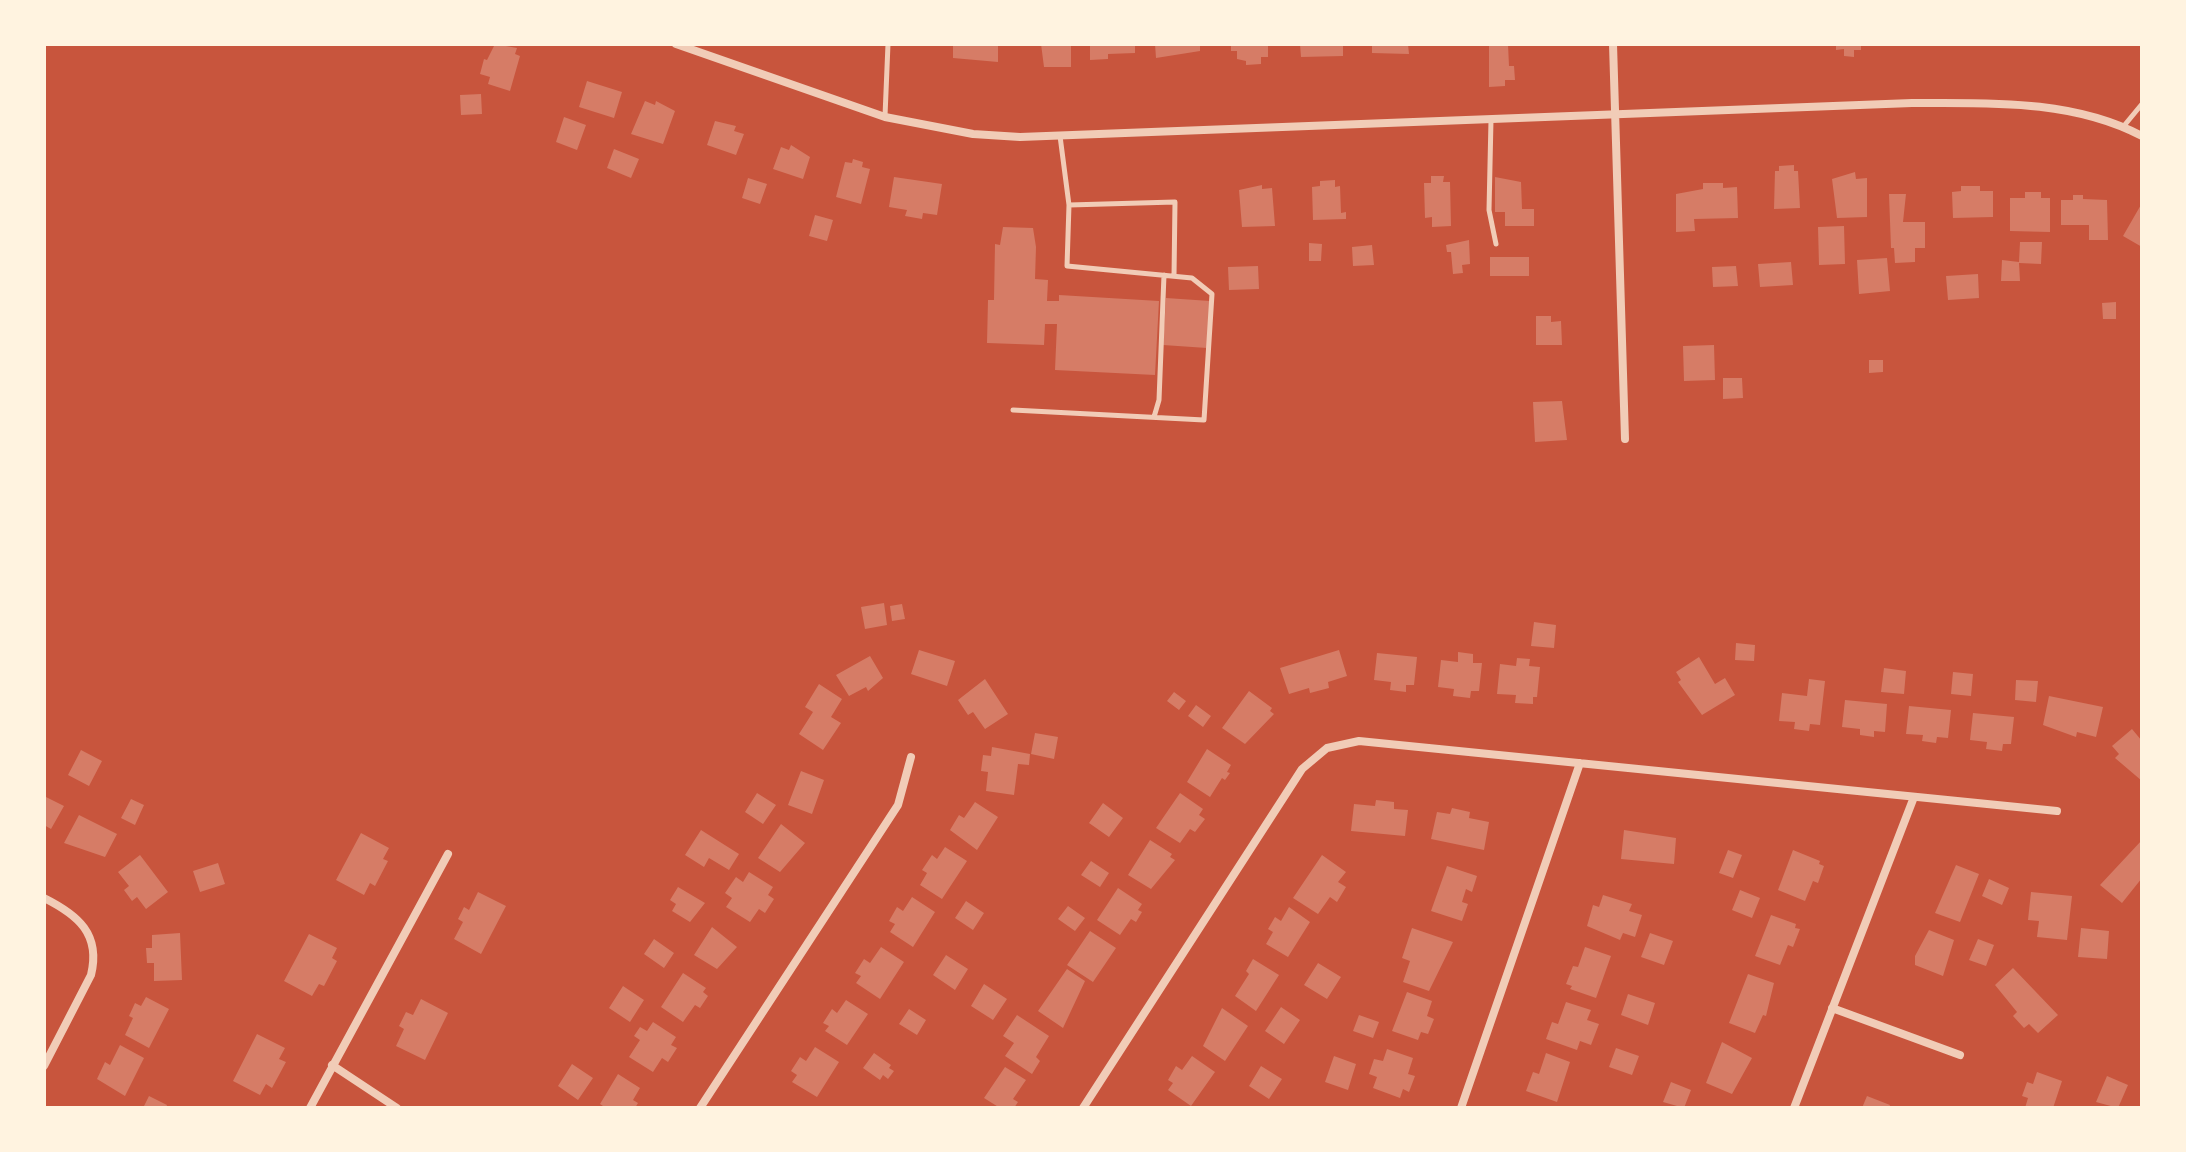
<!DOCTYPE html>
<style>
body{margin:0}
#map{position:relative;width:2186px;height:1152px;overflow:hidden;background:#c8553d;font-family:"DM Sans",sans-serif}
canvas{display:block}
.frame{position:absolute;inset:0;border:46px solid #fff3e0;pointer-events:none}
</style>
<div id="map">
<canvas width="2186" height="1152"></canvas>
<div class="frame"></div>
</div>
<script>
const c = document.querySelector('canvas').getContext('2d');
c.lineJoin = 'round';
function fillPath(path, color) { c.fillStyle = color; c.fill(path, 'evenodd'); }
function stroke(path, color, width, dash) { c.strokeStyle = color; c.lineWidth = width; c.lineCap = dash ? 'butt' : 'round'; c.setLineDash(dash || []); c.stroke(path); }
fillPath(new Path2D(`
 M495 44 517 48 515 54 520 56 510 91 488 84 490 77 480 74 484 59 487 60Z
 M953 44H998V62L953 58Z
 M1041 44H1071V67H1044Z
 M1090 44H1135V53L1108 54V59L1090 60Z
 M1155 44H1200V51L1156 58Z
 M1231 44H1268V57H1261V64L1246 65V61L1237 59V51H1231Z
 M1300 44H1343V56L1301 57Z
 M1372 44H1408L1409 54 1372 53Z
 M1489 44H1508L1509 66H1514L1515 80H1505V86L1489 87Z
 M1836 44H1861V50H1854V57L1844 56V49L1836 50Z
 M587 81 622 92 614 118 579 107Z
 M481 94 482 114 461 115 460 95Z
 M645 101 655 105 656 101 675 111 663 144 631 134Z
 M564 117 586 125 577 150 556 142Z
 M715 121 736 126 734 131 744 134 736 155 707 145Z
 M791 145 810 157 803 179 773 169 781 147 789 150Z
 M614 149 639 159 631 178 607 168Z
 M853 159 863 162 862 167 870 169 861 204 836 197 845 162 852 163Z
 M1794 165V171H1798L1800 208 1774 209 1775 171H1779V166Z
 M1855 172 1856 179 1867 178V217L1837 218 1832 179Z
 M1431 176H1444L1443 182H1450L1451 226 1432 227V217L1425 218 1424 183H1431Z
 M894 177 942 184 937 215 923 213 922 219 905 216 907 210 889 207Z
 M1495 177 1521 182 1522 209H1534V226H1505V212H1495Z
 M748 178 767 184 760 204 742 198Z
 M1335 180V187L1340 186 1341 213 1346 212V219L1313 220 1312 187 1320 186V181Z
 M1703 183H1723V188L1737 187 1738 218 1694 219 1695 231 1676 232V194L1703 189Z
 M1262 185V189L1272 188 1275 226 1242 227 1239 190Z
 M1961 186H1980V191H1993V217L1953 218 1952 192 1961 191Z
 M2025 192H2041V198H2050V232L2010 231V198H2025Z
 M1889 194H1906L1903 222H1925V248H1915V262L1895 263 1894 248H1891Z
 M2073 195H2083V199L2107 200 2108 240H2089V225H2061V200H2073Z
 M2142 203V247L2123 236Z
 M815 215 833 220 827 241 809 236Z
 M1844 226 1845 264 1819 265 1818 227Z
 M1003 227 1033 228 1036 247 1035 279 1048 280 1047 301H1059V295L1159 301 1155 375 1055 370 1057 324H1045L1044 345 987 343 988 300H994L995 244 1000 245Z
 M1469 240 1470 264 1462 265 1463 273 1453 274 1451 252H1447L1446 245Z
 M2020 242H2042L2041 264 2019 263 2020 281H2001L2002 260 2019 262Z
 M1309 243 1322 244 1321 261H1309Z
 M1372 245 1374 265 1353 266 1352 247Z
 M1490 257H1529V276H1490Z
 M1887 258 1890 291 1859 294 1857 260Z
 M1791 262 1793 285 1760 287 1758 264Z
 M1258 266 1259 289 1229 290 1228 267Z
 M1736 266 1738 286 1713 287 1712 267Z
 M1978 274 1979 298 1948 300 1946 276Z
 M1166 298 1210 301 1207 348 1163 345Z
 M2116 302V319H2103L2102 303Z
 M1536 316H1551V322L1561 321 1562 345H1536Z
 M1714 345 1715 380 1684 381 1683 346Z
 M1869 360H1883V372L1869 373Z
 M1723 378H1742L1743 398 1723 399Z
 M1562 401 1567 440 1535 442 1533 402Z
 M884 603 887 625 865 629 861 607Z
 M902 604 905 619 892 621 890 606Z
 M1534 622 1556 625 1554 648 1531 646Z
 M1736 643 1755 645 1754 661 1735 660Z
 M919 650 955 661 947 686 911 674Z
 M1339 650 1347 676 1328 682 1329 688 1310 693 1309 688 1289 694 1280 668Z
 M1458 652 1473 654V663H1482L1479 691H1471L1470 698 1453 696 1454 689 1438 687 1441 660 1458 662Z
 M1377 653 1417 657 1414 685H1406V692L1390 690 1391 682 1374 680Z
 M870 656 883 678 868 691 866 687 849 696 836 675Z
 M1699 657 1715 684 1725 678 1735 695 1702 715 1678 682 1681 680 1676 672Z
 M1517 658 1530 659 1529 666 1540 667 1537 697H1533V704L1515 703 1516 695 1497 694 1500 664 1516 666Z
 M1884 668 1906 671 1904 694 1881 692Z
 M1953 672 1973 674 1971 696 1951 694Z
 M985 679 1008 714 985 729 973 712 968 715 958 700Z
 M1809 679 1825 681 1820 725 1810 724 1809 731 1794 729 1795 722 1779 721 1782 693 1807 696Z
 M2016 680 2038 681 2036 702 2015 700Z
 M819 684 842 699 831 717 841 723 823 750 799 734 813 712 805 707Z
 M1249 691 1272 708 1270 711 1274 714 1245 744 1222 728Z
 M1174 692 1186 701 1179 710 1167 701Z
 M2049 696 2103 707 2096 737 2077 732 2076 737 2043 725Z
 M1845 700 1887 704 1885 732 1874 731V737L1860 735V729L1842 727Z
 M1196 705 1211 716 1203 727 1188 716Z
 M1909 706 1951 710 1948 738 1937 737 1936 743 1922 741 1923 735 1906 734Z
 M1973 713 2014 717 2011 744H2003L2002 751 1986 749 1987 742 1970 740Z
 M2132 729 2142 741V781L2115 758 2119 754 2112 746Z
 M1035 733 1058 737 1054 759 1031 754Z
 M992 747 1030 754 1029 765 1018 764 1014 795 986 791 988 772 981 771 983 755 991 756Z
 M1207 749 1231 765 1227 772 1230 773 1225 780 1222 778 1210 797 1187 782Z
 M81 750 102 761 89 786 68 775Z
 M801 771 824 780 812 814 788 805Z
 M757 793 776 805 763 824 745 812Z
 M1180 793 1203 809 1199 815 1205 819 1195 832 1190 829 1180 843 1156 828Z
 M44 796 64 806 51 829 44 825Z
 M131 799 144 805 135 825 121 818Z
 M1376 800 1394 802V809L1408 810 1405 836 1351 831 1354 804 1375 806Z
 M975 802 998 817 977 850 950 830 959 815 964 818Z
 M1103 803 1123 818 1109 837 1089 823Z
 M1452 808 1470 812 1469 818 1489 822 1484 850 1431 839 1437 812 1450 814Z
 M79 815 117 834 105 857 64 843Z
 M781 824 805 843 780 872 758 858Z
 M701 830 739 854 729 870 709 858 704 867 685 855Z
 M1624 830 1676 838 1674 864 1621 859Z
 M361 833 389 848 383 859 388 861 375 886 370 883 364 895 336 880Z
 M1150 840 1172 854 1170 857 1175 860 1151 889 1128 875Z
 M2142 840V878L2122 903 2100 885Z
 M945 847 967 861 942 899 920 885 927 873 922 870 932 855 937 859Z
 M1728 850 1742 855 1733 878 1719 873Z
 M1793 850 1820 861 1819 864 1824 866 1818 883 1813 881 1805 901 1778 890Z
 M140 855 168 892 146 909 137 897 132 901 124 890 129 886 118 872Z
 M1322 855 1346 872 1338 882 1346 887 1337 902 1330 897 1318 914 1293 898Z
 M1091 861 1109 873 1100 887 1081 875Z
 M218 863 225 884 200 892 193 871Z
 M1956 865 1979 874 1960 922 1935 913Z
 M1447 866 1477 876 1472 892 1466 889 1462 902 1468 904 1462 921 1431 911Z
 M749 872 773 887 768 895 774 899 765 913 759 909 750 922 726 907 732 898 725 893 736 877 743 882Z
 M1989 879 2009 888 2002 905 1982 896Z
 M678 887 705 903 690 922 672 911 676 904 670 900Z
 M1118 888 1142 904 1138 910 1142 912 1136 922 1131 919 1120 935 1097 920Z
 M1740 890 1760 898 1752 918 1732 910Z
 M478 892 506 906 481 954 454 939 463 922 458 919 464 907 469 910Z
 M2031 892 2072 896 2067 940 2037 937 2039 921 2028 920Z
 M1603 895 1632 904 1629 911 1642 915 1635 937 1623 933 1620 940 1587 926 1593 905 1599 907Z
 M912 897 935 912 913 947 890 932 895 924 889 921 897 907 903 911Z
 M966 901 984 913 973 930 955 918Z
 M1068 906 1085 918 1075 931 1058 919Z
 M1289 907 1310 922 1288 957 1266 944 1273 932 1268 929 1275 917 1281 921Z
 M1771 915 1796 924 1795 928 1800 929 1793 947 1788 945 1780 965 1755 956Z
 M712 927 737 947 717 969 694 955Z
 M1412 928 1453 942 1429 991 1403 982 1410 961 1402 958Z
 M2081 928 2109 931 2107 959 2078 957Z
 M1929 930 1954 940 1943 976 1915 965V956Z
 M1090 931 1116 948 1093 982 1067 965Z
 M180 933 182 980 154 981V963H147L146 948H152V935Z
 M1650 933 1673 941 1664 965 1641 957Z
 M309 934 337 948 332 958 337 961 324 986 319 984 312 996 284 981Z
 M654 939 674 953 664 968 644 954Z
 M1978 939 1994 945 1986 966 1969 960Z
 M881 947 904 962 880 999 856 983 861 976 855 973 864 959 870 963Z
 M1585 947 1611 956 1596 998 1570 989 1572 986 1566 984 1573 966 1578 967Z
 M946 955 968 969 955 990 933 975Z
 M1253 959 1279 975 1256 1011 1235 996 1249 974 1246 971Z
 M1318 963 1341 977 1327 999 1304 985Z
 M2013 968 2058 1015 2038 1033 2029 1024 2024 1028 2013 1016 2017 1012 1995 985Z
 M1067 969 1085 981 1063 1028 1038 1011Z
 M683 973 706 988 703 992 708 996 700 1008 695 1005 683 1022 661 1007Z
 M1748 974 1774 983 1766 1016 1763 1015 1755 1033 1729 1023Z
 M984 984 1007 999 993 1020 971 1006Z
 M623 986 644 1000 630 1022 609 1008Z
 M1407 992 1432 1001 1427 1016 1434 1019 1428 1034 1421 1032 1418 1040 1392 1031Z
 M1628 994 1655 1003 1648 1025 1621 1015Z
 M146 997 169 1009 149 1048 125 1035 133 1018 129 1016 135 1003 141 1006Z
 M421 999 448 1013 425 1060 396 1046 404 1029 399 1026 406 1012 413 1015Z
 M846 1000 868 1014 847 1045 825 1031 829 1026 823 1023 832 1009 837 1013Z
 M1566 1002 1591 1010 1587 1020 1599 1024 1591 1045 1580 1041 1577 1050 1546 1039 1552 1022 1558 1024Z
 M1281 1007 1300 1020 1284 1044 1265 1031Z
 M1222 1008 1248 1026 1225 1061 1203 1046Z
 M909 1009 926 1020 917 1035 899 1024Z
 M1017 1015 1049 1036 1036 1057 1040 1061 1032 1074 1005 1056 1014 1043 1003 1036Z
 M1359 1015 1379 1022 1373 1038 1353 1031Z
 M653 1022 676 1037 671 1045 677 1048 668 1062 662 1058 653 1072 629 1057 640 1040 634 1036 640 1027 647 1031Z
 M257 1034 285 1048 279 1059 286 1062 272 1088 266 1084 260 1095 233 1081Z
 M1722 1042 1752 1058 1732 1094 1706 1083Z
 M120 1045 144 1058 125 1096 97 1079 105 1062 110 1065Z
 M815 1047 839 1062 817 1097 792 1082 797 1075 791 1071 800 1057 806 1061Z
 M1616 1048 1639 1056 1632 1075 1609 1067Z
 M1387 1049 1413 1058 1408 1074 1415 1076 1409 1092 1403 1089 1400 1098 1373 1088 1377 1077 1369 1074 1374 1059 1383 1061Z
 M874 1053 891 1065 889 1068 894 1071 888 1079 883 1075 880 1080 863 1068Z
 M1546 1053 1570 1062 1557 1102 1526 1091 1533 1072 1539 1074Z
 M1192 1056 1215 1072 1191 1106 1168 1090 1173 1083 1168 1080 1176 1066 1182 1070Z
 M1334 1056 1356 1064 1348 1090 1325 1082Z
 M572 1064 593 1078 578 1100 558 1086Z
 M1261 1066 1282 1079 1269 1099 1249 1086Z
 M1005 1067 1026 1080 1013 1099 1018 1102 1014 1108H1000L984 1098Z
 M2037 1072 2062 1081 2053 1108H2025L2028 1098 2022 1096 2027 1082 2033 1084Z
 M618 1074 640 1088 633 1100 638 1103 635 1108H606L600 1104Z
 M2107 1076 2128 1085 2118 1108 2096 1102Z
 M1671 1082 1691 1090 1684 1108 1663 1102Z
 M149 1096 167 1105 166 1108H143Z
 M1867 1096 1890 1105 1889 1108H1862Z`), '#d67c66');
stroke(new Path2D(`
 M885 116 888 44
 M1491 120 1489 210 1496 244
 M2123 127 2142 104
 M1069 205 1175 202 1174 276
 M1013 410 1204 420 1212 294 1192 278 1067 266 1069 205 1060 136
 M1154 417 1159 400 1164 275`), '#f1ccb7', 5);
stroke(new Path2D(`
 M676 44 885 117 973 134 1020 137 1912 103C1988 103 2072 99 2142 136
 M1613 44 1625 439
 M44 898C78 915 101 934 91 975L44 1066
 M1832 1008 1960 1055
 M332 1065 397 1108
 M310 1108 448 854
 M700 1108 898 805 911 757
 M1083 1108 1302 769 1327 748 1359 741 2057 811
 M1461 1108 1580 763
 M1794 1108 1914 797`), '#f1ccb7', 8);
</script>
